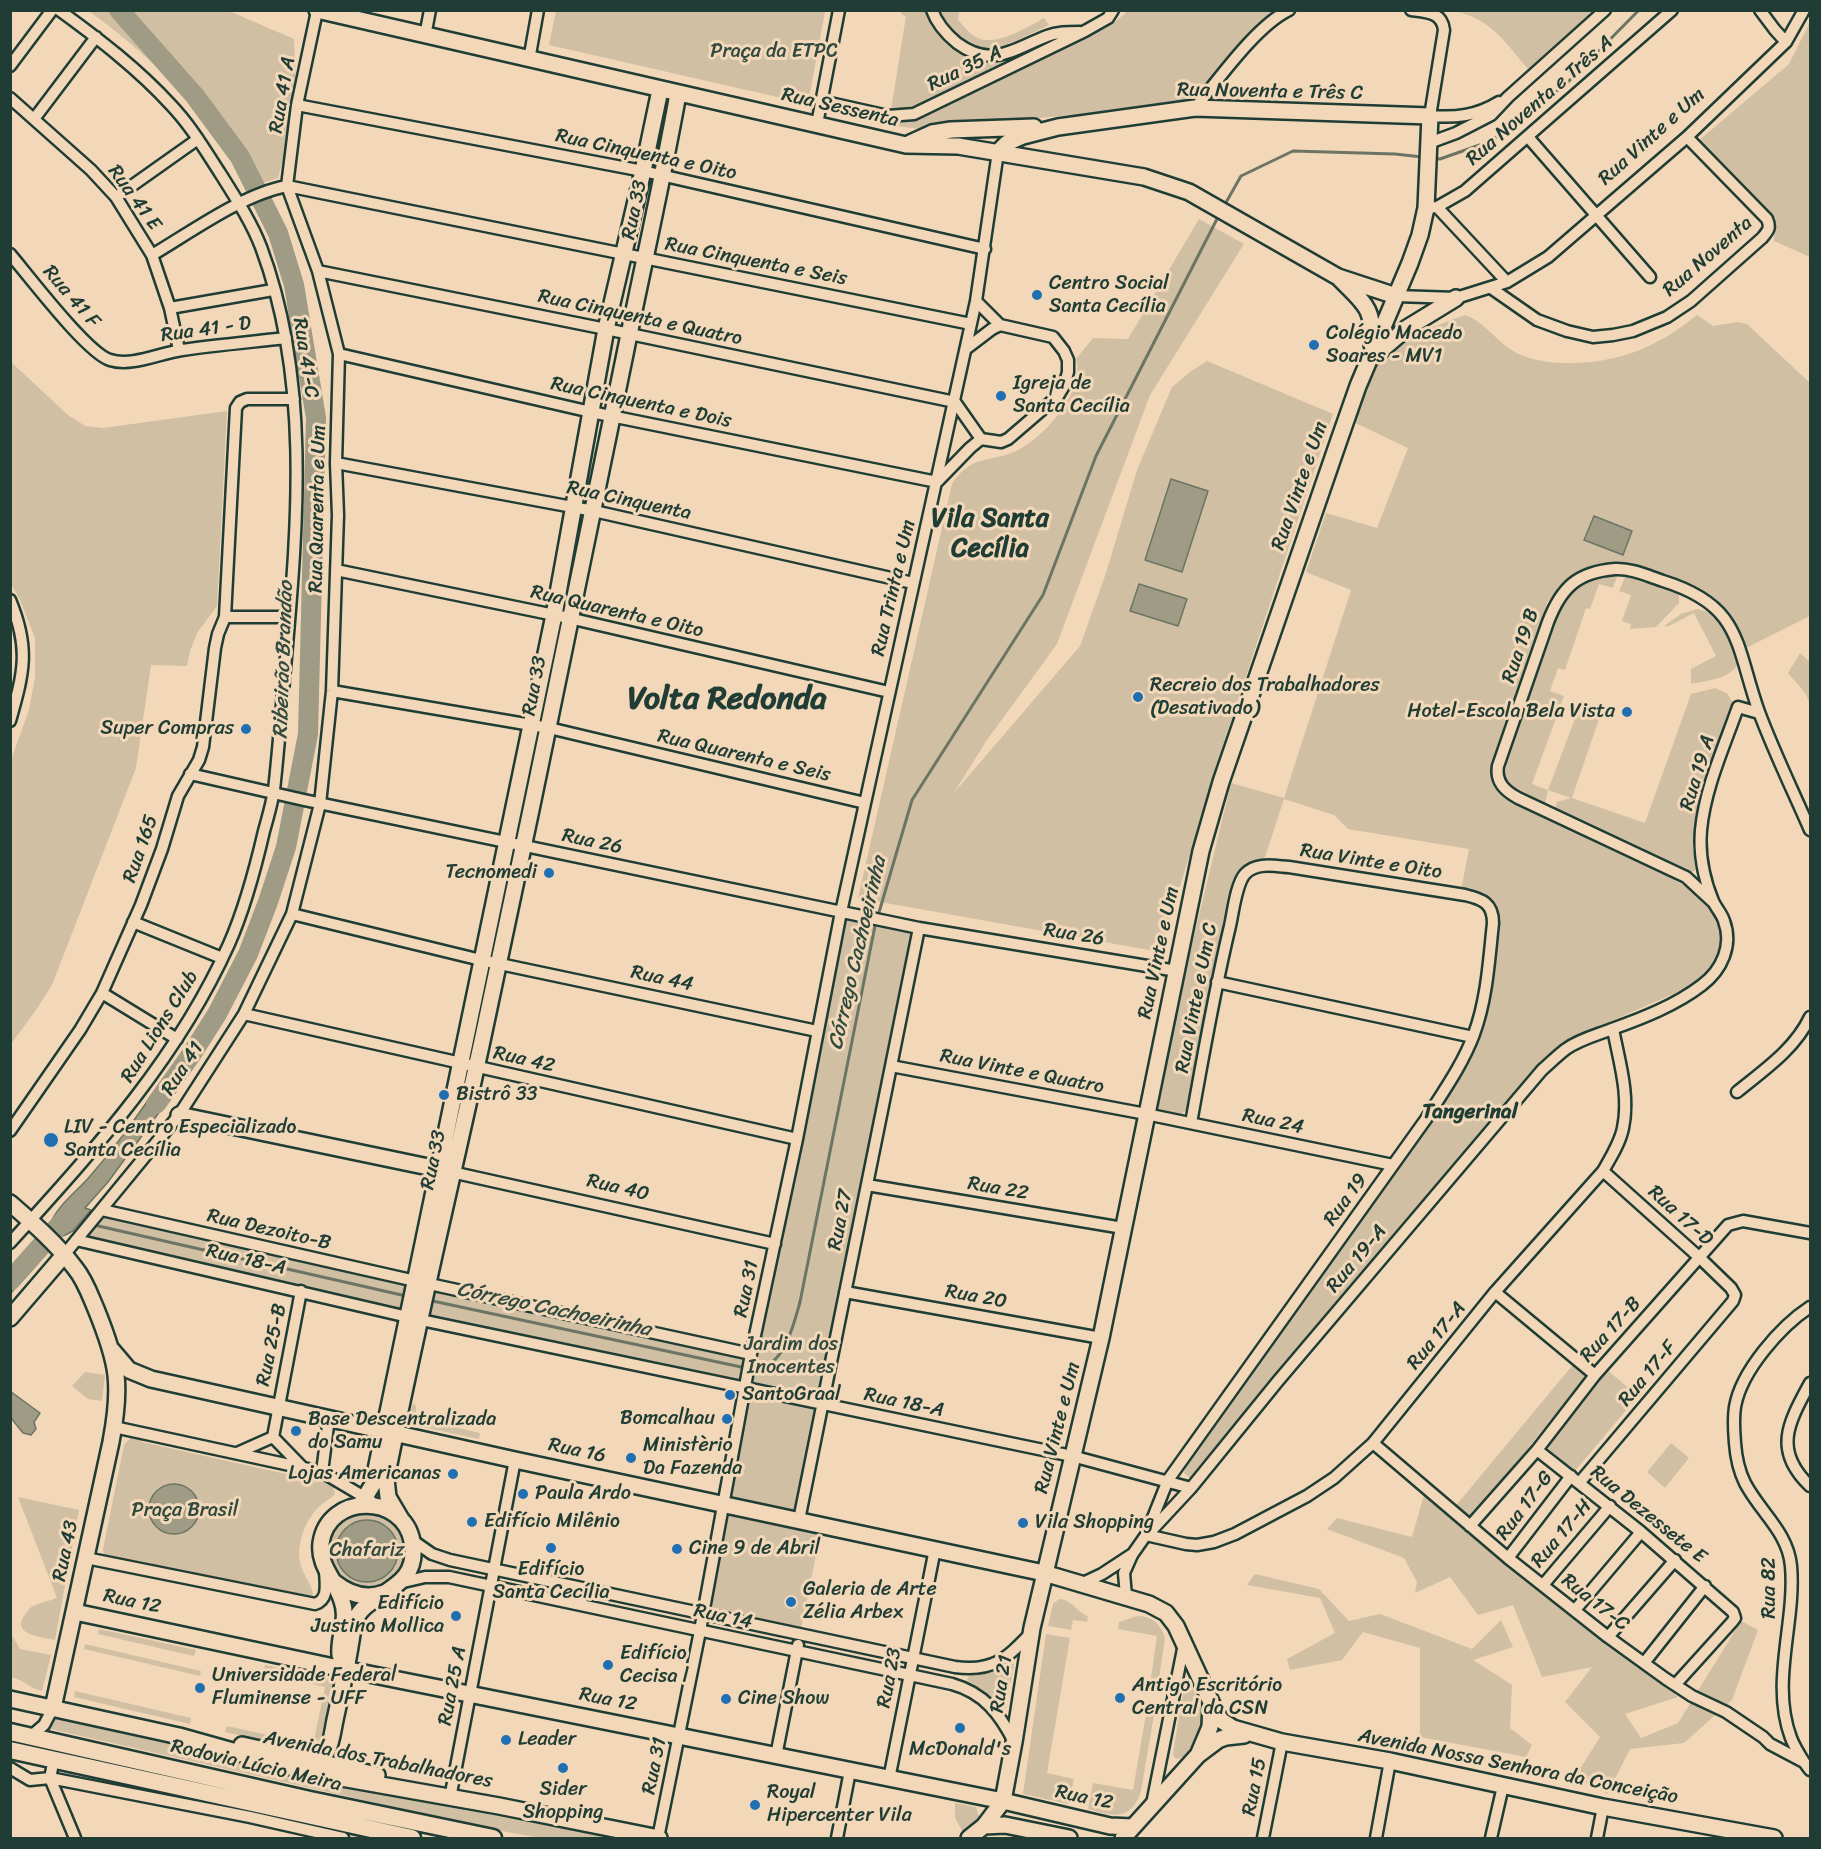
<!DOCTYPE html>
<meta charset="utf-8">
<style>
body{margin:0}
#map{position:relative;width:1821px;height:1849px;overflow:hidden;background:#f2d8b9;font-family:Sriracha,sans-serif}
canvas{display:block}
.frame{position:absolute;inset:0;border:12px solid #1f3d34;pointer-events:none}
</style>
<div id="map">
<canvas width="1821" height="1849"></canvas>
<div class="frame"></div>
</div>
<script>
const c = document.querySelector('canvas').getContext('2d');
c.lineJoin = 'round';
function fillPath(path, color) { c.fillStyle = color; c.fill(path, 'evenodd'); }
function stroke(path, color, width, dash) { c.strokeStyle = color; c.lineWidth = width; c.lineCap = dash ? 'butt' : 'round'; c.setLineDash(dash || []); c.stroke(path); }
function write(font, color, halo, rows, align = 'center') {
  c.font = font + ' Sriracha,sans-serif'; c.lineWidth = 6; c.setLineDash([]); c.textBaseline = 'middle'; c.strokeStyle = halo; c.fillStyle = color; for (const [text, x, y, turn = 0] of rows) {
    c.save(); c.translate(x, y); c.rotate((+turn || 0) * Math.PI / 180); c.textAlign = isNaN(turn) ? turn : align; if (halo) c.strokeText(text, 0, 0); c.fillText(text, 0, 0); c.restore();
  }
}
fillPath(new Path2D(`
 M89 11H229L294 39 297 105 278 178 248 188C234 166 221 142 206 122 173 79 132 42 89 11Z
 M556 11V10L825 11 808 104 549 45Z
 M902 11H925C930 25 941 33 952 43 962 51 971 59 984 61 1003 65 1044 42 1064 36L917 108 904 111 891 110 906 16 901 14Z
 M939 11H959L958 20C963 25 969 34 976 37 994 48 1028 27 1044 18L1049 25C999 49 974 68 939 11Z
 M1128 11H1274L1253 30 1201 92 1192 100 1178 105 922 129 895 126 837 114 838 110 890 121H905L918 117 955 101 1111 25Z
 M1455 11H1594L1528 69C1505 42 1491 19 1455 11Z
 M1810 22V257L1774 241 1775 221 1697 142 1789 64Z
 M1199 219 1244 244 1150 395 1057 644 987 740 953 794 1080 646 1106 573 1137 470 1172 387 1190 372 1207 361 1333 414 1222 748 1160 952 858 898 952 484C971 454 990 463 1016 451 1044 438 1086 391 1076 359L1093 338 1128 339Z
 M1465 315C1486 322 1499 346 1521 355 1557 370 1616 363 1651 345 1668 337 1683 326 1697 315L1713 326 1738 322 1747 324 1810 383V616L1742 650 1712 604 1626 568 1577 574 1560 585 1547 603 1495 759C1490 776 1492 789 1508 799 1544 817 1579 835 1615 852 1645 866 1682 879 1706 903 1735 932 1717 968 1689 987L1575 1037 1545 1059 1193 1477H1189L1184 1473 1186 1462 1424 1130 1486 1004 1499 925C1499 896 1486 894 1461 890L1469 849 1348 829 1334 815 1284 799 1263 863 1232 892 1188 1107C1180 1120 1166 1119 1157 1107L1155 1098 1231 783 1284 798 1351 590 1306 572 1326 513 1377 528 1408 448 1349 420 1374 362 1405 337Z
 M11 362 68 415 85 426 103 428 227 411 217 606 197 633 190 651 187 666 151 665 136 768 52 985 36 1010 11 1044V760L29 710 35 677V638L20 600 11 584Z
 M1619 571 1613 588 1599 584 1590 609 1586 608 1565 670 1558 668 1550 691 1564 696 1532 784 1548 790 1579 708 1600 716 1572 798 1645 823 1691 694 1715 688 1727 693 1736 708 1718 760 1699 865 1696 870 1689 874 1552 814 1557 802 1571 798 1548 790 1544 809 1517 796 1499 775 1556 606 1579 581Z
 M1627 572 1676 589 1679 593V603L1656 627 1630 629 1631 624 1622 621 1631 595 1619 591Z
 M1697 609C1730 616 1728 630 1739 659 1735 679 1708 680 1691 684V669L1716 656 1694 613 1669 626H1664L1681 614Z
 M1800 653 1810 662V704L1806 694 1788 673Z
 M841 912 919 928 799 1520 822 1525 800 1635 703 1614 744 1389 421 1320 428 1284 751 1354Z
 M102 1210 415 1281 407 1316 76 1240Z
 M1576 1361 1589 1372 1469 1522 1454 1508Z
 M1606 1369 1638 1396 1575 1471 1543 1444Z
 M85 1372 105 1375 102 1401 88 1399 72 1386Z
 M413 1403 416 1406V1416L419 1419 480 1433 479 1439 408 1424Z
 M131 1437H142V1442L322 1482 324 1477 333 1486 335 1494C331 1499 325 1501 320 1506 304 1520 293 1551 303 1571 306 1579 314 1588 313 1597L304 1599V1596L111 1556 110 1558 104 1555 103 1549 124 1445Z
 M1671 1443 1689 1458 1665 1488 1647 1472Z
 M1424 1495 1594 1634 1678 1697 1625 1714 1641 1738 1678 1723 1741 1621 1758 1630 1732 1700 1684 1743 1630 1749 1607 1794 1575 1777 1600 1737 1565 1702 1592 1667 1542 1677 1513 1605 1478 1615 1450 1577 1415 1593 1417 1582 1404 1558 1327 1529 1337 1518 1412 1537Z
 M18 1497 79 1510 55 1640C43 1637 11 1635 24 1616 25 1615 29 1609 30 1608 37 1603 49 1601 57 1598Z
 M329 1551a38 38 0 1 1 76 0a38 38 0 1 1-76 0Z
 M1255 1574 1319 1589 1349 1621 1380 1614 1472 1649 1501 1620 1513 1647 1473 1660 1512 1685 1510 1728 1532 1745 1526 1757 1420 1737V1648L1363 1632 1342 1660 1290 1670 1287 1659 1335 1633 1320 1598 1247 1585Z
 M1059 1599C1071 1599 1077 1612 1088 1616L1087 1622 1073 1620 1071 1630 1048 1626 1053 1604Z
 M1137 1616C1152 1616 1161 1624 1165 1638L1157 1693 1149 1692 1157 1636 1118 1629 1119 1622Z
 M99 1629 196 1650 194 1656 98 1634Z
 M11 1634 20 1649 51 1655 42 1691C29 1688 24 1680 11 1677Z
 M1046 1634 1070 1638 1047 1773 1074 1779 1068 1804 1023 1794Z
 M85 1644 201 1671 200 1676 84 1649Z
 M1012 1662 1014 1664 1006 1708 1003 1710 991 1697 969 1682 967 1679 970 1675 992 1672Z
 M265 1665 333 1680 318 1753 225 1732 227 1726 313 1745 325 1687 263 1672Z
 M1188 1685 1193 1689 1205 1720C1199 1735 1195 1753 1178 1759L1174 1757 1173 1753 1184 1688Z
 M75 1691 191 1718 190 1724 74 1697Z
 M1147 1708 1155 1709 1141 1791C1131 1822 1113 1816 1088 1809L1093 1783 1133 1790Z
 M53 1718 458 1809 615 1838H540L486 1828 46 1728 52 1723Z
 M955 1803 976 1807 980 1820 964 1834 955 1818Z`), '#d0bfa3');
const water = new Path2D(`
 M1171 479 1208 491 1182 572 1145 560Z
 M1594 516 1632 531 1623 555 1584 540Z
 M1139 584 1187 599 1178 626 1130 611Z
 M163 1079 177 1088 108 1182 85 1208 91 1210 73 1231 63 1236 50 1225C57 1205 77 1192 91 1175 117 1145 140 1112 163 1079Z
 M35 1241 47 1251 11 1293V1269Z
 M10 1391 40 1413 34 1422 36 1429 31 1435 23 1433 11 1418Z
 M149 1509a25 25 0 1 1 50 0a25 25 0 1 1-50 0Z
 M336 1551a31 31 0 1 1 62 0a31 31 0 1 1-62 0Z`);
fillPath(water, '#9f9b84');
stroke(water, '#6c7564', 1.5);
stroke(new Path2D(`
 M1432 158 1440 159 1491 141 1567 83 1639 10
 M1224 206 1241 176 1293 151 1395 154 1422 157
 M94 1225 406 1296
 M428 1300 755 1370C784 1367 794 1324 800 1302L875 926 912 800 1043 595 1096 456 1219 215`), '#6c7564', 3);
stroke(new Path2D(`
 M119 10 195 96 240 157 278 233 294 285 316 418 308 734 286 847 268 902 248 954 217 1014 191 1055 156 1104
 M10 1281 73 1210`), '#9f9b84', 20);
const street = new Path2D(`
 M932 10C937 24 946 34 957 43 992 69 1013 49 1047 36 1057 32 1068 32 1079 32
 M1411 10C1427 12 1442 12 1444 30L1430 116C1456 118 1476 116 1499 102
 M1760 10 1775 30 1786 42
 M425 36 430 10
 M529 60 538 10
 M10 66 52 10
 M10 98 91 170 116 197 152 255 170 308 179 350
 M821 101 888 116 914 114 1085 31 1108 18 1113 10
 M297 105 643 171 985 249
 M1195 108C1219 79 1256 26 1289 10
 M34 119 96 37
 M817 124 839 10
 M1528 137 1650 277
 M1429 143 1456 133 1491 115 1508 97 1605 10
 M116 197 198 139
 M1437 207 1507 282
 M1426 208 1437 207 1465 191 1672 10
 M10 254C28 275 87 353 110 360 132 367 160 353 182 350 216 345 251 342 286 338
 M152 255C191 232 243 194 287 186L971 324
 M318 271 606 329 955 402 981 439 1001 442 1008 439 1058 396 1064 386 1068 372V360L1064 351 1053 337 1000 325 992 329 967 348
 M1491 288 1537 320 1567 331 1593 337 1613 335 1633 331 1667 317 1691 301 1762 238C1768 231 1771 228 1767 219L1687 137
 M1396 296 1456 298 1507 282 1548 257 1687 137 1786 42 1804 10
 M976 301 1000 325
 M170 308 273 290
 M339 354 591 412 937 482 970 448 981 439
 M336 463 594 511 913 583
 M336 570 569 618 889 692
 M10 600C30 648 24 672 10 721
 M225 617H289
 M332 691 549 728 865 803
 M190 774 304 800 919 928 1177 971
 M1713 902 1686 877 1518 798C1505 791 1495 782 1498 766L1548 622C1561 588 1577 572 1615 569 1631 568 1648 576 1663 581 1743 606 1735 645 1759 712 1774 752 1793 791 1810 830
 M292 914 481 960 817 1031
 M133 922 222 958
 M1217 982 1473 1037
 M102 993 177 1039
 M244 1014 797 1139
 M891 1066 1146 1114 1393 1165
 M1737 1092C1764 1070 1795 1049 1810 1017
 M10 1131 80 1030 102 993 141 905 162 849 178 796 199 760 203 747 215 648 218 634 225 617 236 408 240 402 247 399H294
 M447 1171 775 1244
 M867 1185 1123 1228
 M102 1210 411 1280 751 1354
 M76 1240 421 1320 1072 1456 1191 1488
 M10 1243C94 1150 177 1060 229 944 245 908 255 870 264 831 268 817 272 803 274 790 279 746 282 701 286 657 298 520 310 378 261 247 251 221 235 197 220 173 205 150 191 126 171 105 138 69 99 39 59 10
 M64 1255 179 1115 244 1014 292 914 320 804 332 691 338 515 336 463 339 354 318 271 287 186 297 105 317 11
 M845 1292 1101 1338
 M1495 1292 1595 1375
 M1810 1383C1789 1422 1772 1450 1810 1486
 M114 1427 322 1472 371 1501
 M273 1437 301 1291
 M273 1437 303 1468
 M1373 1443 1508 1558 1608 1637 1666 1679 1692 1696 1726 1712 1763 1737 1770 1744 1804 1762 1810 1770
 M1537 1450 1641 1532 1733 1612 1735 1618 1732 1622 1675 1685
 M237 1453 273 1437
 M322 1472 329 1418
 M1580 1482 1733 1301 1735 1295 1731 1288 1700 1258 1603 1171
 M799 1520 919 928
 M1470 1526 1537 1450 1595 1375 1728 1225 1743 1221 1810 1233
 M1151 1531 1191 1488 1278 1381 1542 1070C1550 1063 1558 1055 1566 1049 1580 1039 1597 1035 1612 1029 1643 1018 1676 1005 1702 985 1722 970 1733 945 1724 921 1722 914 1716 908 1713 901 1704 879 1699 853 1701 830 1705 788 1724 747 1738 707L1759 713
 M1146 1535 1186 1544 1197 1545 1214 1542 1235 1534 1307 1496 1334 1478 1373 1443 1495 1292 1603 1171C1611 1157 1620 1143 1623 1128 1630 1095 1619 1061 1613 1029
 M412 1540 432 1554 450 1560 955 1667C993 1672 1006 1659 1031 1633
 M86 1558 315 1604C330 1599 325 1582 325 1569
 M1508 1558 1571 1476
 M399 1583 425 1577H449L952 1684C984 1693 1000 1714 1014 1742
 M1083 1583 1102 1574 1131 1555
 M1543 1585 1610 1506
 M1126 1596 1124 1573 1132 1555 1146 1535 1168 1480 1426 1119C1443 1092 1463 1064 1474 1034 1487 999 1489 960 1493 923 1493 903 1482 899 1465 895L1289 867C1274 866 1256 862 1245 874 1236 884 1233 913 1230 926 1214 992 1203 1057 1191 1123
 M1575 1610 1641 1532
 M1608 1637 1675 1560
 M1644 1663 1705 1586
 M31 1736 44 1725 53 1708
 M776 1756 798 1645
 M54 1759 50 1778 250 1817 343 1838
 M1804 1762C1799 1754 1794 1746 1791 1738 1770 1682 1796 1623 1791 1566 1788 1532 1760 1512 1745 1483 1739 1471 1736 1457 1735 1443 1734 1431 1733 1419 1735 1407 1741 1371 1781 1326 1810 1307
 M10 1768 30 1780 50 1778 75 1838
 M889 1779 935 1549
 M451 1793 515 1460
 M1152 1804 1184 1644
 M658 1838 699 1636 751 1354 797 1139 841 912 976 301 998 152
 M837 1838 850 1771
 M1263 1838 1282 1742
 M1376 1838 1390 1761
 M1491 1838 1503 1786
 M1597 1838 1603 1807`);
const secondary = new Path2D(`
 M317 10 906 145 958 146 1144 177 1189 192 1338 277 1396 296
 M910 143 932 133 951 130 1034 127
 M1340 279C1365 304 1374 308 1372 345
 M1373 357 1407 328 1456 298
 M179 1115 438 1169
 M10 1203C33 1223 57 1244 75 1268 85 1280 90 1295 96 1309 118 1363 122 1384 111 1442L53 1708
 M10 1318 64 1255
 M112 1350 129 1370 151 1379 515 1460 1044 1573 1149 1604 1166 1613 1176 1626 1217 1715 1222 1721 1233 1728 1282 1742 1390 1761 1603 1807 1774 1838
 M361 1504 373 1484 554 615 606 329 643 171 660 90
 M401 1519 388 1497 386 1479C415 1333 450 1188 482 1041 531 814 577 587 624 359 642 270 662 183 678 94
 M334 1582C349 1594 366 1600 384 1593
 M75 1612 329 1666 1003 1801 1110 1826 1133 1827
 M10 1699 179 1736 286 1766 336 1777 499 1806 659 1838
 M242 1745 377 1775
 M1199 1753 1210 1727 1211 1704
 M299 1764 315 1763C320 1760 324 1756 327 1751 332 1742 333 1729 335 1720 340 1697 345 1675 349 1653 351 1642 352 1631 355 1621 365 1591 422 1592 412 1541 403 1493 328 1493 321 1543 318 1566 336 1580 342 1601 349 1620 338 1637 340 1655 342 1662 347 1666 352 1671
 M984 1826 1005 1825 1069 1838
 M969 1838 984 1826 1003 1801 1014 1742 1032 1628 1101 1338 1201 851 1221 782 1338 443 1358 386 1410 263 1420 235 1426 208 1430 116 1195 108 1058 127 1023 136 1007 143 998 152
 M1123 1838 1198 1755 1218 1740 1226 1737 1244 1735`);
const primary = new Path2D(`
 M10 1732 310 1800 493 1838
 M10 1750 412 1838`);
stroke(street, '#1f3d34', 15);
stroke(secondary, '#1f3d34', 20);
stroke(primary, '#1f3d34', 21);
stroke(street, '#f2d8b9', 10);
stroke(secondary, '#f2d8b9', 15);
stroke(primary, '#f2d8b9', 16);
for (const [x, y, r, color] of [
 [1037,295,6,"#1f6fb2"],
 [1314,345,6,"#1f6fb2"],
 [1001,396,6,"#1f6fb2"],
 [1138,697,6,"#1f6fb2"],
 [1627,712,6,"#1f6fb2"],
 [246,729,6,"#1f6fb2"],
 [549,873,6,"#1f6fb2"],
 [444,1095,6,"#1f6fb2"],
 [51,1140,8,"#1f6fb2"],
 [730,1395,6,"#1f6fb2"],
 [727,1419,6,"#1f6fb2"],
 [296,1431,6,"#1f6fb2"],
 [631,1458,6,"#1f6fb2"],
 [453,1474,6,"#1f6fb2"],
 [523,1494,6,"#1f6fb2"],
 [472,1522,6,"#1f6fb2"],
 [1023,1523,6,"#1f6fb2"],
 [551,1548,6,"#1f6fb2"],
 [677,1549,6,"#1f6fb2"],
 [791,1602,6,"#1f6fb2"],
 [456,1616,6,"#1f6fb2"],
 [608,1665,6,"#1f6fb2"],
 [200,1688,6,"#1f6fb2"],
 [1120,1698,6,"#1f6fb2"],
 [726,1699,6,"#1f6fb2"],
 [960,1728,6,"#1f6fb2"],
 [506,1740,6,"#1f6fb2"],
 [563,1768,6,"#1f6fb2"],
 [755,1805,6,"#1f6fb2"]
]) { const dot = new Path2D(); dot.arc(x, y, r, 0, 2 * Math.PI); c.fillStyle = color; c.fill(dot); stroke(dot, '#f2d8b9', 2); }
write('20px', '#314a3f', '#f2d8b9', [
 ["Praça da ETPC",774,52],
 ["Jardim dos",791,1345],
 ["Inocentes",791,1368],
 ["Praça Brasil",185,1511],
 ["Chafariz",367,1551]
]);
write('20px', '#1f3d34', '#f2d8b9', [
 ["Rua 35 A",965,69,-26],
 ["Rua Noventa e Três C",1270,92,1],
 ["Rua 41 A",283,95,-80],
 ["Rua Noventa e Três A",1540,101,-41],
 ["Rua Sessenta",840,108,13],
 ["Rua Vinte e Um",1652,137,-42],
 ["Rua Cinquenta e Oito",646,155,12],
 ["Rua 41 E",134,198,54],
 ["Rua 33",635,210,-78],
 ["Rua Noventa",1708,257,-41],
 ["Rua Cinquenta e Seis",756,262,11],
 ["Rua 41 F",71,297,49],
 ["Rua Cinquenta e Quatro",640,318,12],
 ["Rua 41 - D",206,330,-8],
 ["Rua 41-C",305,358,81],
 ["Rua Cinquenta e Dois",641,403,12],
 ["Rua Vinte e Um",1300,486,-71],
 ["Rua Cinquenta",629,501,12],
 ["Rua Quarenta e Um",318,509,-89],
 ["Rua Trinta e Um",894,588,-77],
 ["Rua Quarenta e Oito",617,612,13],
 ["Rua 19 B",1521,646,-71],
 ["Rua 33",535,686,-79],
 ["Rua Quarenta e Seis",744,756,13],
 ["Rua 19 A",1698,773,-73],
 ["Rua 26",592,842,12],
 ["Rua 165",141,849,-71],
 ["Rua Vinte e Oito",1371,862,9],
 ["Rua 26",1074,935,9],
 ["Rua Vinte e Um",1159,953,-78],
 ["Rua 44",662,979,12],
 ["Rua Vinte e Um C",1197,998,-79],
 ["Rua Lions Club",160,1027,-58],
 ["Rua 42",524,1060,13],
 ["Rua 41",183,1069,-57],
 ["Rua Vinte e Quatro",1022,1072,11],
 ["Rua 24",1273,1122,12],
 ["Rua 33",434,1160,-78],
 ["Rua 40",618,1188,13],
 ["Rua 22",998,1189,10],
 ["Rua 19",1346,1200,-54],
 ["Rua 17-D",1680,1216,42],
 ["Rua 27",841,1220,-79],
 ["Rua Dezoito-B",269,1230,13],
 ["Rua 19-A",1357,1259,-50],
 ["Rua 18-A",246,1260,13],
 ["Rua 31",747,1289,-78],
 ["Rua 20",976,1297,10],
 ["Rua 17-B",1611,1330,-48],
 ["Rua 17-A",1437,1336,-51],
 ["Rua 25-B",272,1345,-78],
 ["Rua 17-F",1648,1374,-50],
 ["Rua 18-A",904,1403,12],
 ["Rua Vinte e Um",1058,1428,-76],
 ["Rua 16",577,1451,12],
 ["Rua 17-G",1525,1506,-53],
 ["Rua Dezessete E",1648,1515,39],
 ["Rua 17-H",1562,1534,-50],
 ["Rua 43",66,1551,-78],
 ["Rua 82",1770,1588,-90],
 ["Rua 12",132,1602,12],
 ["Rua 17-C",1595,1603,38],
 ["Rua 14",723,1617,12],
 ["Rua 23",890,1678,-79],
 ["Rua 21",1002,1684,-81],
 ["Rua 25 A",453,1686,-79],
 ["Rua 12",608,1700,11],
 ["Avenida dos Trabalhadores",378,1760,11],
 ["Rodovia Lúcio Meira",256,1766,13],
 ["Rua 31",655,1766,-78],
 ["Avenida Nossa Senhora da Conceição",1518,1767,11],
 ["Rua 15",1255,1787,-79],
 ["Rua 12",1084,1798,12]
]);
write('20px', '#1f3d34', '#f2d8b9', [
 ["Centro Social",1049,284],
 ["Santa Cecília",1049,307],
 ["Colégio Macedo",1326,334],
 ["Soares - MV1",1326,357],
 ["Igreja de",1013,384],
 ["Santa Cecília",1013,407],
 ["Recreio dos Trabalhadores",1150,686],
 ["(Desativado)",1150,709],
 ["Hotel-Escola Bela Vista",1615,712,"right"],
 ["Super Compras",234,729,"right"],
 ["Tecnomedi",537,873,"right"],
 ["Bistrô 33",456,1095],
 ["LIV - Centro Especializado",64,1128],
 ["Santa Cecília",64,1151],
 ["SantoGraal",742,1395],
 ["Bomcalhau",715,1419,"right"],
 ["Base Descentralizada",308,1420],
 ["do Samu",308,1443],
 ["Ministèrio",643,1446],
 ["Da Fazenda",643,1469],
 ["Lojas Americanas",441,1474,"right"],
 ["Paula Ardo",535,1494],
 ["Edifício Milênio",484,1522],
 ["Vila Shopping",1035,1523],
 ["Cine 9 de Abril",689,1549],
 ["Edifício",551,1570,"center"],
 ["Santa Cecília",551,1593,"center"],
 ["Galeria de Arte",803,1590],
 ["Zélia Arbex",803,1613],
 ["Edifício",444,1604,"right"],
 ["Justino Mollica",444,1627,"right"],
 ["Edifício",620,1654],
 ["Cecisa l",620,1677],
 ["Universidade Federal",212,1676],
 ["Fluminense - UFF",212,1699],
 ["Antigo Escritório",1132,1686],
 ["Central da CSN",1132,1709],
 ["Cine Show",738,1699],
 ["Leader",518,1740],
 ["McDonald's",960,1750,"center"],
 ["Sider",563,1790,"center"],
 ["Shopping",563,1813,"center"],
 ["Royal",767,1793],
 ["Hipercenter Vila",767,1816]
], 'left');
write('italic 21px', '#324b40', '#f2d8b9', [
 ["Ribeirão Brandão",284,660,-88],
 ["Córrego Cachoeirinha",858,953,-77],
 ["Córrego Cachoeirinha",554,1310,12]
]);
write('bold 21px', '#1f3d34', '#f2d8b9', [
 ["Tangerinal",1470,1113]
]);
write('bold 26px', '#1f3d34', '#f2d8b9', [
 ["Vila Santa",990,519],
 ["Cecília",990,549]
]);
write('bold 32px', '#1f3d34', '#f2d8b9', [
 ["Volta Redonda",727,700]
]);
</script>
